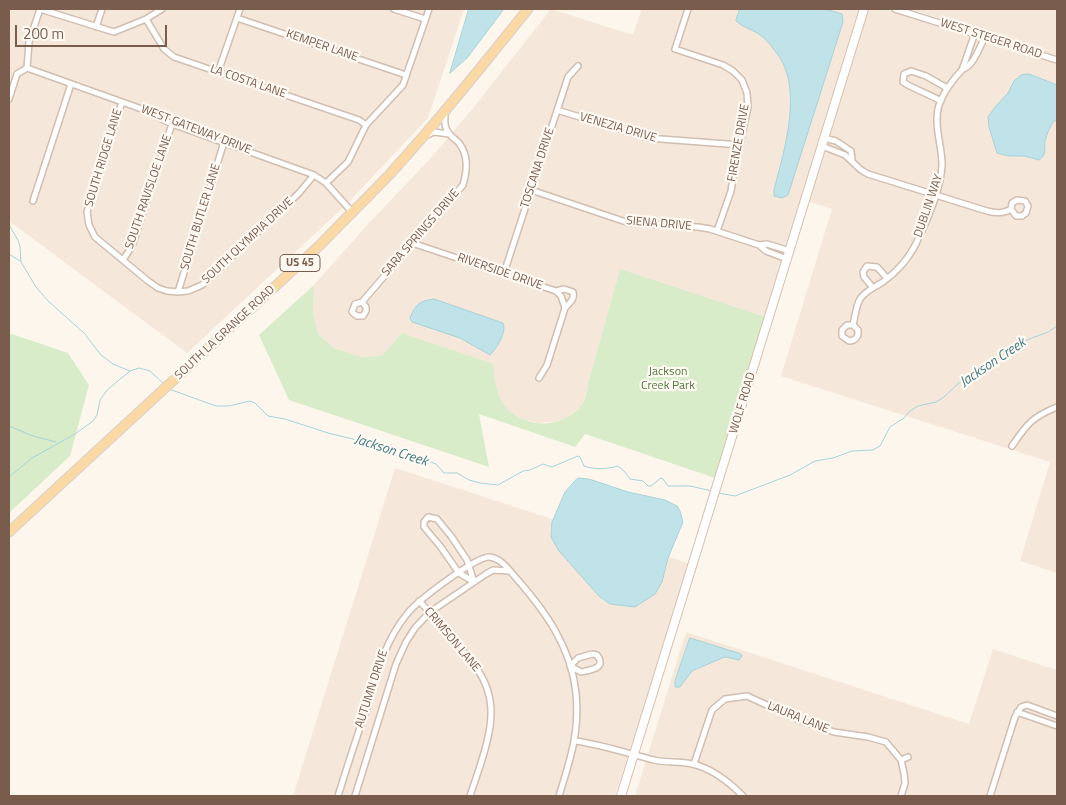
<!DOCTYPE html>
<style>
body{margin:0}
#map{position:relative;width:1066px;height:805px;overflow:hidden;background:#fdf6ec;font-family:"Titillium Web",sans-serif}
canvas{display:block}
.frame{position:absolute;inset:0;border:10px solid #7a5c4d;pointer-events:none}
.scale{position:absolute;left:15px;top:25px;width:152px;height:22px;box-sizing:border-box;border:2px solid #7a5c4d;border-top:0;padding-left:6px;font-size:15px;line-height:18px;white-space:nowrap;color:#7a5c4d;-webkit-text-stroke:4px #fffaf3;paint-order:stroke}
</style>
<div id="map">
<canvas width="1066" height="805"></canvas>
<div class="frame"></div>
<div class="scale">200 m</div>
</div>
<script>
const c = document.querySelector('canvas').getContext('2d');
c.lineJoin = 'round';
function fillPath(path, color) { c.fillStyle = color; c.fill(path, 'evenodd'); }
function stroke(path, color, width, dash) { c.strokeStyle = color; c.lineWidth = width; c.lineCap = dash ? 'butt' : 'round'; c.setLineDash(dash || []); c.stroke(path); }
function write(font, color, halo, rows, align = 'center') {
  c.font = font + ' "Titillium Web",sans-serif'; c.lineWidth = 4.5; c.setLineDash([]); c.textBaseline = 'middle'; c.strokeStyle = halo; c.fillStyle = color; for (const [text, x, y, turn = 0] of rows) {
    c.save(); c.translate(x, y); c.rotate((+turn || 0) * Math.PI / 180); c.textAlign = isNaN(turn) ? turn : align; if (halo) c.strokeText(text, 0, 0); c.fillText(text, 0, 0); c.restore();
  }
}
fillPath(new Path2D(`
 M9 9H464L428 118 348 203 187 353 9 221Z
 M551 9 633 35 642 9H861L766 317 620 270 582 406 562 421 539 423 526 421 512 414 502 404 495 386 492 364 402 333 381 356 361 357 334 348 318 334 313 313 314 285 369 223 430 159 473 108Z
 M866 9H884L1057 64V573L1020 561 1050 462 781 376 832 209 807 201Z
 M910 9H1057V56Z
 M395 468 691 564 615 796H293Z
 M686 632 969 724 993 649 1057 670V796H635Z`), '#f5e8da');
fillPath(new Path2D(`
 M620 269 766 317 718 479 585 434 575 447 479 414 489 467 289 400 259 335 314 285 313 313 318 334 334 348 361 357 381 356 402 333 493 364C495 388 499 411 525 420 544 428 567 422 581 406 586 400 587 385 590 377 600 341 610 305 620 269Z
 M9 333 68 353 89 385 70 456 9 513Z`), '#d8ecc9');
const water = new Path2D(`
 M469 9H504L467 58 450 73Z
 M740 9H825L842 14 843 22 788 195 782 198 774 196V190C784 151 805 85 775 51 771 45 765 38 759 34 751 29 742 27 736 21Z
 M1029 74 1057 85V121H1054C1050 127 1047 133 1045 141 1044 149 1047 155 1039 160L1024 156H1009L997 153 989 127 988 117 995 107 1008 93 1014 81 1021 75Z
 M434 299 503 323C507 332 497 348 490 355L460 338 412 322 410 318C416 304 419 301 434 299Z
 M578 478 589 479 628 492 665 500 677 506 680 511 683 522 668 558 662 582 655 594 635 607 610 604 599 596 559 551 551 537 552 522 565 492Z
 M690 638 738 653 741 654 742 656 739 660 726 657 722 658 692 671 680 687H675V681Z`);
fillPath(water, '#bfe3e8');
stroke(water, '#a5d3da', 1);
stroke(new Path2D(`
 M9 225 18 240 20 247 21 262 36 287 48 301 84 333 101 355 113 364 130 371
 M9 254 20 261
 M169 389 216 406H229L250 401 255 403 268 416 285 419 328 433 365 442 389 450 397 456 406 459 428 461 436 464 444 473H457L469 480 480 483 498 485 523 471 530 470 543 464 552 467 578 456 580 457 584 466C595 470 607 469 618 466L624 471 630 479 643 481 648 486H651L661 478 663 479 668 486H690L712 491
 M9 426 33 436 56 442
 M9 477 32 458 75 434 93 421 97 415 100 400 107 390 130 371 139 368 150 371 164 384
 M718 493 735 496 790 475 815 461 833 458 852 451 873 450 880 446 890 427 904 418 910 411 918 406 936 402 944 397 960 382 974 372 986 367 1024 341 1048 332 1057 326`), '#a5d3da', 1);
const street = new Path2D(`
 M40 9 114 32 146 19 162 9
 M394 9 425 19
 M688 9 675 49 723 65 733 71 742 80 747 93 748 107 734 171 731 191 717 231
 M895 9 1057 60
 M237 18 406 75
 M146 19 164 49 174 57 359 120 366 125
 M96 27 102 9
 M27 68 139 108 172 124 314 175 326 183 352 212
 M27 68 29 42 40 9
 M962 70 975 33
 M218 72 240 9
 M9 99 17 74 27 68
 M941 101C931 95 909 87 903 82L904 74 911 71 926 76 947 88
 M122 102 87 212 89 225 95 237 148 281 158 288 167 291 178 292 188 291 202 285 299 193 314 175
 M557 110 648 138 740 145
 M427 135 434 132 449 134
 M824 138 836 141 851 151 852 160
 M822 146 845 155 861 170 868 174 987 211C996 213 1003 214 1011 209L1016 216H1022L1026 213 1028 206 1025 201 1017 200 1012 203 1011 209
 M326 183 348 162 366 125 403 85 429 9
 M531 190 629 223 698 227 710 229 759 245 767 244 790 251
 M33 201 71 84
 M412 243 556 291 561 296 565 308 547 365 539 378
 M759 245 766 251 787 259
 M123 260 132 246 172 124
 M504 273 568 77 578 66
 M873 288 864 277 863 272 867 266 877 267 887 278
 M556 291 564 289 573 292C575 300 569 303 565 308
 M178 292 224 142
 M362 302 366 307V311L363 316H357L352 312 355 304 362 302 463 185C467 171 469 156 459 143 454 138 448 135 446 128 444 123 445 118 445 113
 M853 325 858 330C859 337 855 341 849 341L842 336V330L847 325H853C855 317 856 306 860 299 866 290 876 287 884 281 899 270 912 254 919 237 929 217 941 187 942 165 942 144 933 125 939 105 943 93 953 79 962 70 965 68 969 66 971 63 977 56 981 45 985 36
 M1012 446C1027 424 1032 417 1057 407
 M428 517 437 519 451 536 467 560 474 582 459 573 440 546 424 527V522Z
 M419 601C431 613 441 625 452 638 476 665 496 687 490 726 487 750 477 774 470 796
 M592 654 597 655C607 668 591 670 581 672L570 666 578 658Z
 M1017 712 1057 726
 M576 741C602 745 627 753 654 760 666 763 679 761 692 764 712 768 729 782 743 796
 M901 760 908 757
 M694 764 712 710 725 699 747 696 804 722 834 732 868 737 886 742 901 760 904 773 905 783 901 796
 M338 796C347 767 356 739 366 710 376 676 384 642 407 614 417 601 476 556 490 557 502 559 509 570 516 578 546 612 571 647 576 693 580 732 570 760 559 796
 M355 796 396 664 406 642 415 628 430 612 486 574 493 570 509 571
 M990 796 1015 717 1021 707 1027 705 1057 716`);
const secondary = new Path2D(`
 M621 796 864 9`);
const primary = new Path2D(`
 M9 532 320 245C343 221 367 198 390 174 438 121 483 65 528 9`);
stroke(street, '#d1beb0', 8);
stroke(secondary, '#d6c0b0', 10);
stroke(primary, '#dad1cd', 11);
stroke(street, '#fff', 5);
stroke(secondary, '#fff', 8);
stroke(primary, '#fbd9a5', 9);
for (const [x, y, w] of [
 [300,263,40]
]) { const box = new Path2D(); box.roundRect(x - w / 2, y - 8.5, w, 17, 4); c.fillStyle = '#fffaf3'; c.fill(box); stroke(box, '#7a5c4d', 1); }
write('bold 11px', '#7a5c4d', null, [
 ["US 45",300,263]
]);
write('12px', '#7a5c4d', '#fffaf3', [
 ["WEST STEGER ROAD",991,39,18],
 ["KEMPER LANE",322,46,19],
 ["LA COSTA LANE",248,82,19],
 ["VENEZIA DRIVE",618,128,16],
 ["WEST GATEWAY DRIVE",196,130,21],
 ["FIRENZE DRIVE",739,143,-80],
 ["SOUTH RIDGE LANE",104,158,-73],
 ["TOSCANA DRIVE",538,168,-72],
 ["SOUTH RAVISLOE LANE",149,192,-71],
 ["DUBLIN WAY",929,206,-71],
 ["SOUTH BUTLER LANE",201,217,-73],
 ["SIENA DRIVE",659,224,5],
 ["SARA SPRINGS DRIVE",421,233,-49],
 ["SOUTH OLYMPIA DRIVE",248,241,-43],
 ["RIVERSIDE DRIVE",500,272,19],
 ["SOUTH LA GRANGE ROAD",225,333,-43],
 ["WOLF ROAD",743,403,-73],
 ["CRIMSON LANE",452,640,50],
 ["AUTUMN DRIVE",372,689,-72],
 ["LAURA LANE",798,718,22]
]);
write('12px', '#537a41', '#fffaf3', [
 ["Jackson",668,372],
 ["Creek Park",668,386]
]);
write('italic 14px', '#437c86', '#fffaf3', [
 ["Jackson Creek",993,363,-34],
 ["Jackson Creek",391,451,18]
]);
</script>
